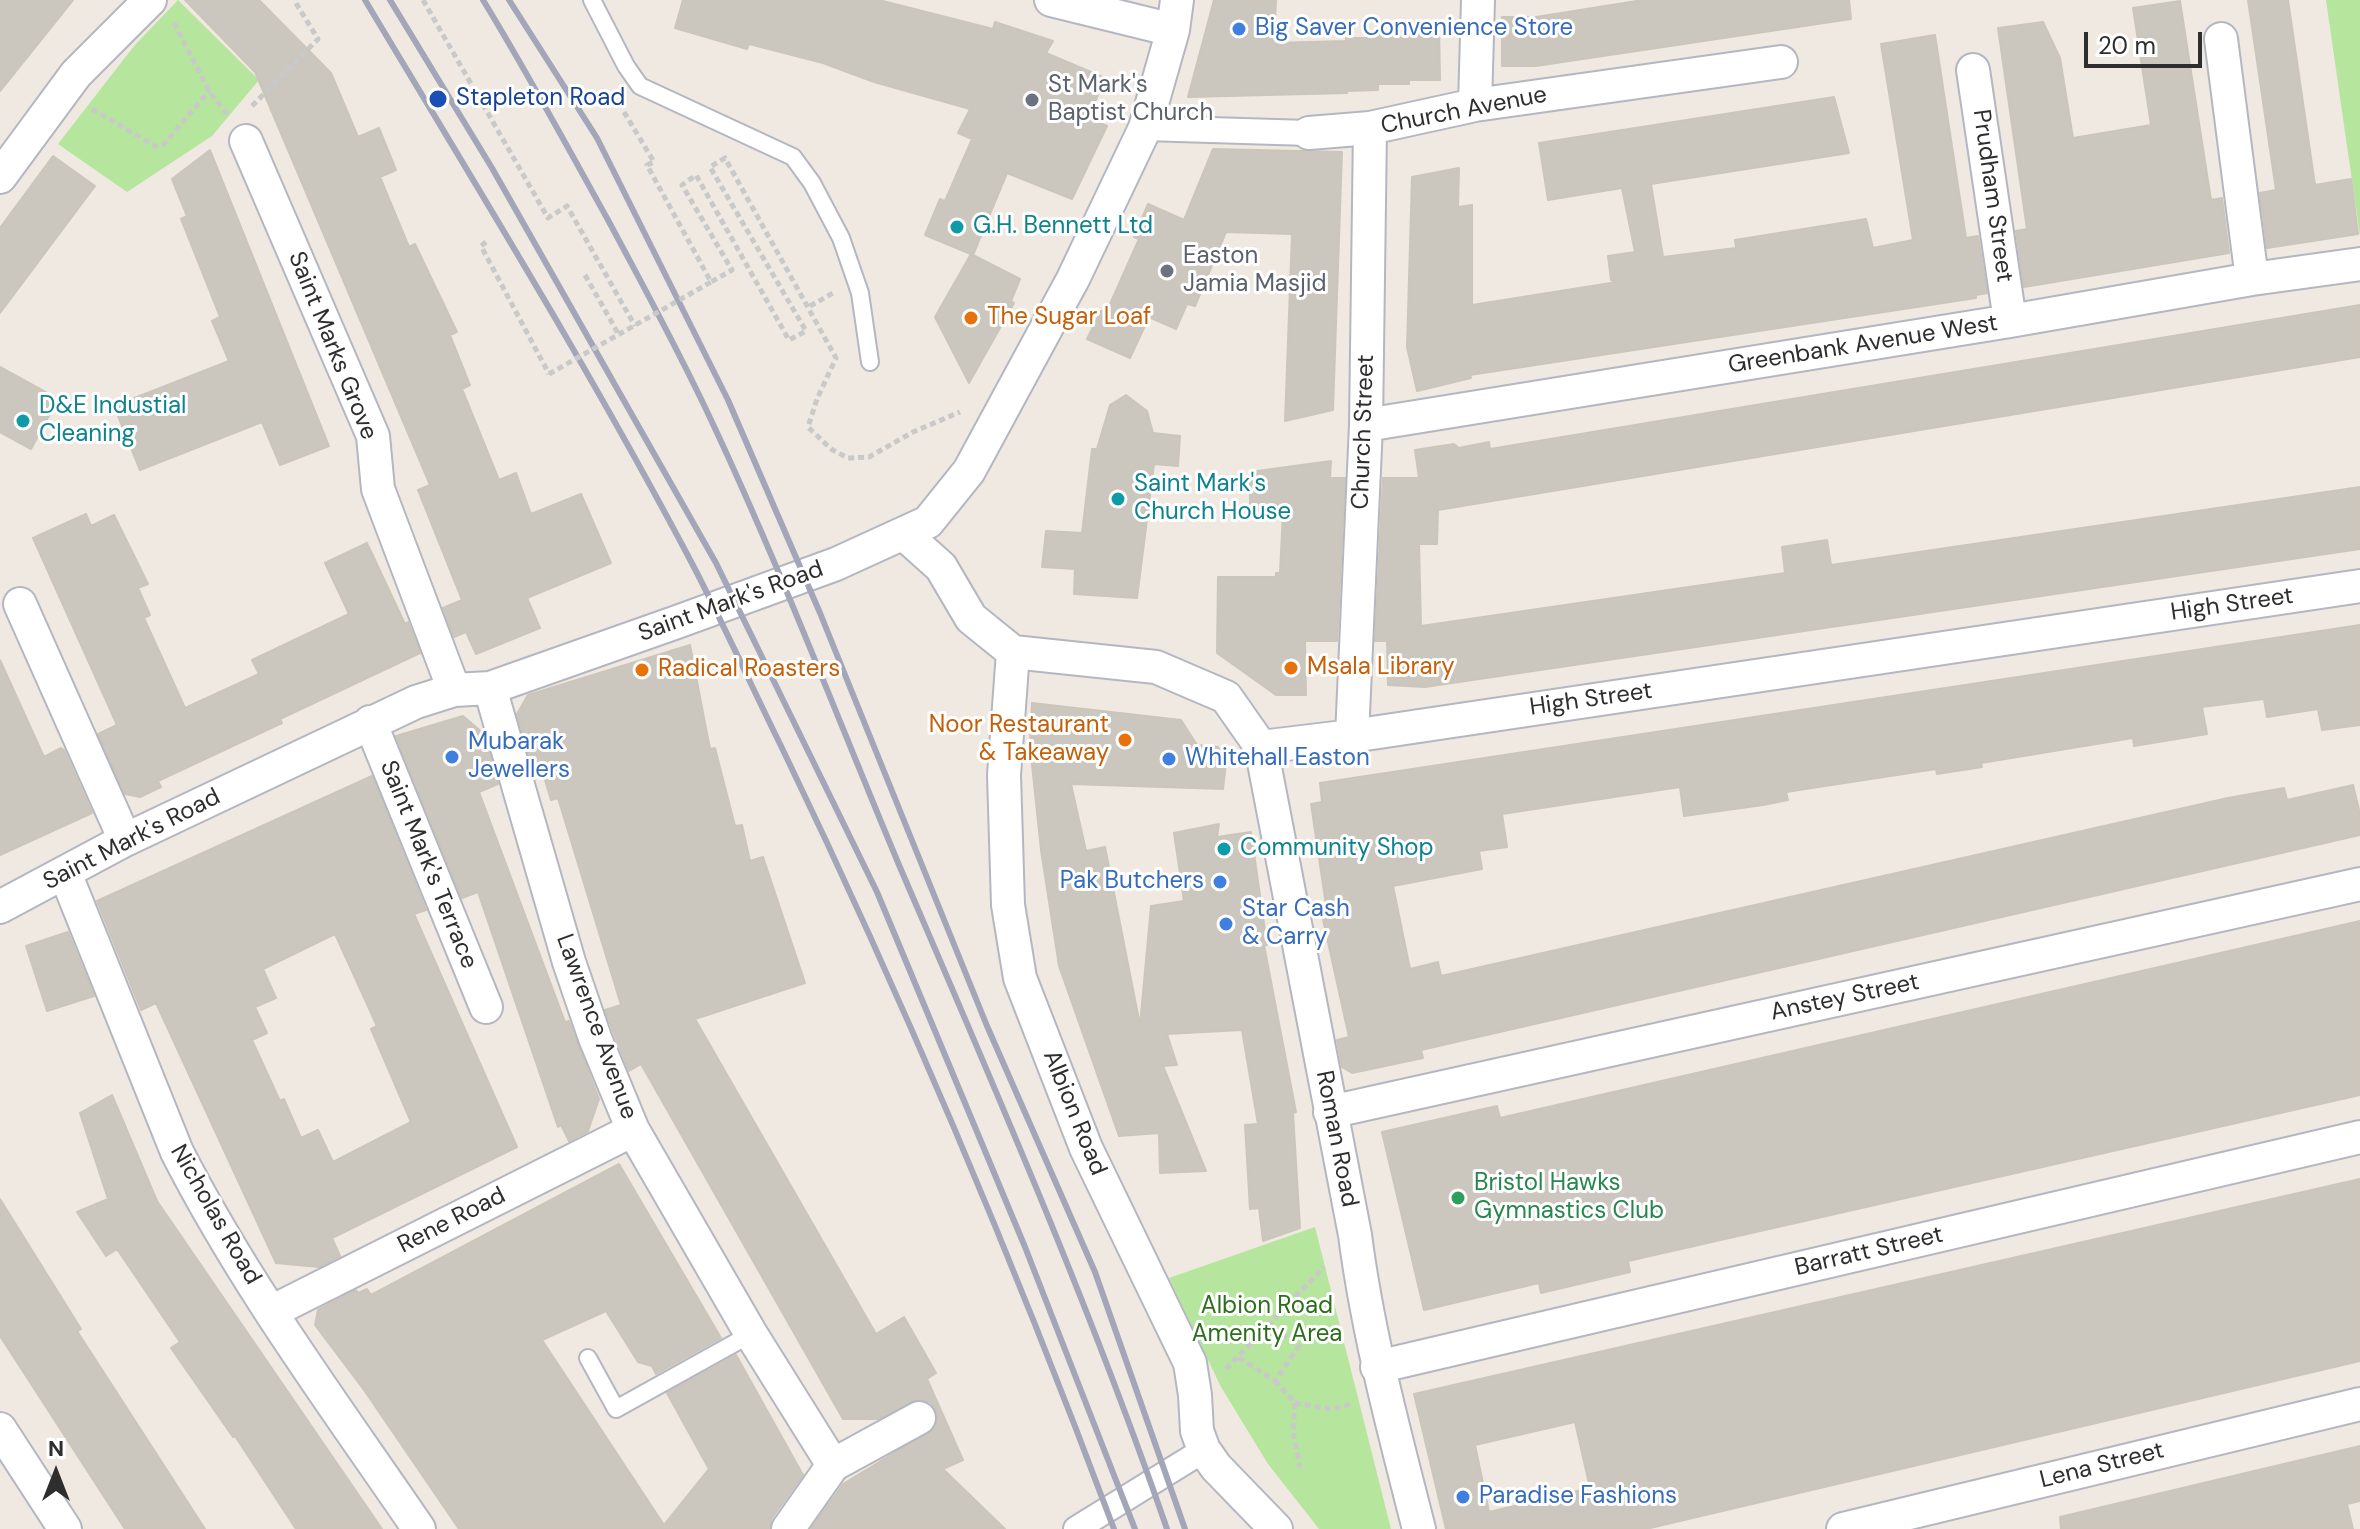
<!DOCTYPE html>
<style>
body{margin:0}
#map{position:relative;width:2360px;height:1529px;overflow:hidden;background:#efe9e1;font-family:"DM Sans",sans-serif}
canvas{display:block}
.north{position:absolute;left:16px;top:1433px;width:80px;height:80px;-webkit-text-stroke:6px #fff;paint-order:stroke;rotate:0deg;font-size:22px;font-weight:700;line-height:32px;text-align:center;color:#2e2e2e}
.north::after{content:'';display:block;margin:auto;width:28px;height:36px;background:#2e2e2e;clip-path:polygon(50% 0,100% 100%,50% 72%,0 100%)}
.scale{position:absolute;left:2084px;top:32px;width:118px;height:36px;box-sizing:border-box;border:4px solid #2e2e2e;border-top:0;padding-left:10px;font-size:24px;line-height:28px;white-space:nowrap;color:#2e2e2e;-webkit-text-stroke:6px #fff;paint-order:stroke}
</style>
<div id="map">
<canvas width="2360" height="1529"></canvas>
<div class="north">N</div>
<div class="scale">20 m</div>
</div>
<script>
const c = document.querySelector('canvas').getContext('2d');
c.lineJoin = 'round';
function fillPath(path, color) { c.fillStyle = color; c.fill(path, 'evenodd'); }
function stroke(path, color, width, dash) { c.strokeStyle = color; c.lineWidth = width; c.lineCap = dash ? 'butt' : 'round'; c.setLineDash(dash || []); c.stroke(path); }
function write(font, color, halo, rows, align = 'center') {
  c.font = font + ' "DM Sans",sans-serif'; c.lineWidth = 6; c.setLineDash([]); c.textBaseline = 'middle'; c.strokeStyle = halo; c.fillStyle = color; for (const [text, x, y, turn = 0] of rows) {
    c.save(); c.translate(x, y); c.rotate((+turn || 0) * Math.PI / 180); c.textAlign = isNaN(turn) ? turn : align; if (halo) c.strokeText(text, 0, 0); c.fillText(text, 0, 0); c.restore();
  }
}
fillPath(new Path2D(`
 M178 0 259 80 212 136 127 192 58 144 134 46Z
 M2326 0H2360V236Z
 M1315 1227 1391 1529H1319L1268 1464 1221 1387 1169 1278Z`), '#b6e59e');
const building = new Path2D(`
 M0 0H73L0 91Z
 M185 0H259L331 73 358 137 379 128 396 170 380 177 409 247 415 244 457 332 450 335 470 385 462 389 499 480 516 473 531 514 581 494 611 563 527 598 540 628 476 654 466 632 454 637 443 608 462 600 418 490 430 485 255 72Z
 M683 0H879L993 29 995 22 1053 41 1046 53 1105 78 1088 118 1107 126 1072 199 1007 173 973 255 925 235 940 199 945 201 972 139 958 133 970 109 874 82 823 63 749 44 747 49 675 28Z
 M1214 0H1276L1274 43 1346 41V38H1377V33L1439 27 1440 80H1409V84H1378V90L1347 91V93L1188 97Z
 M1643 0H1849L1851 19 1536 66H1502V17H1536Z
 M2248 0H2288L2315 185 2351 179 2358 234 2267 248 2260 193 2276 190Z
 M2180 1 2211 200 2222 198 2229 253 2024 287 2016 231 2027 229 1998 28 2043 22 2060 58 2073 138 2151 125 2133 8Z
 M1935 35 1966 238 1978 236 1987 293 1976 295V298L1470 375 1471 378 1417 391 1407 347 1412 177 1459 168 1458 207 1472 205V305L1617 282 1611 280 1608 256 1635 252 1622 188 1548 200 1539 143 1834 97 1849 153 1651 184 1663 257 1736 248 1735 240 1866 219 1873 248 1913 240 1881 44Z
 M1213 149 1342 152 1333 410 1285 421 1292 234 1226 232 1195 306 1187 304 1176 329 1149 317 1130 358 1087 339 1101 311 1106 313 1139 239 1134 237 1148 204 1184 220Z
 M210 150 329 446 280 465 262 422 140 470 114 406 229 361 212 321 220 317 181 219 187 216 172 179Z
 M53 156 95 186 0 313V228Z
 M971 254 1020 279 1011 301 1014 303 969 383 935 317Z
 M2360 305V357L1438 510 1437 544H1419L1421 626 1785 573 1782 547 1827 540 1831 565 2360 487V549L1425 687 1388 685 1387 641H1375L1383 478H1419L1415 450 1454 444 1459 448 1489 442 1490 449Z
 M0 367 58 399 31 449 0 432Z
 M1126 395 1147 411 1153 433 1180 436 1178 466 1154 464 1137 598 1074 594 1075 569 1042 567 1046 531 1082 533 1092 449H1097L1110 405Z
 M1331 461 1330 478H1345L1337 641H1305L1306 695H1276L1217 653 1218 577H1276V573H1280L1283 512 1250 511V472Z
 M86 514 91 526 114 515 148 584 138 588 150 615 144 618 185 708 259 674 252 660 349 614 325 563 367 543 405 624 408 622 420 653 280 719 282 723 158 781 161 787 140 797 125 794 98 734 117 725 33 538Z
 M2360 625V725L2322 730 2318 709 2267 717 2264 699 2202 707 2207 734 2134 746 2133 738 1981 763 1982 767 1937 774 1936 769 1786 792 1788 800 1763 805 1684 816 1680 787 1502 814 1507 847 1479 851 1482 869 1393 886 1410 969 1438 962 1441 976 2228 798 2284 788 2287 800 2353 785 2360 814V835L1421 1050 1423 1058 1352 1073 1342 1067 1337 1040 1349 1037 1320 906 1326 905 1311 804 1322 802 1320 783Z
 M690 645 710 749 715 748 735 826 742 825 750 861 763 857 805 983 695 1019 876 1334 904 1317 936 1373 927 1379 963 1460 943 1469 1005 1529H811L843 1484 935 1428 938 1419 936 1410 930 1402 919 1399 878 1419H843L641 1064 629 1071 613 1031 605 1010 621 1005 558 798 551 800 541 767 533 770 517 714 528 695Z
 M0 660 44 757 61 748 64 750 92 813 0 855Z
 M1032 703 1181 720 1197 745 1218 747 1226 763 1223 789 1071 784 1086 851 1105 847 1140 1025 1151 906 1184 901 1174 833 1219 824 1217 837 1251 832 1267 945H1264L1296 1112 1293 1113 1300 1228 1263 1241 1259 1208 1250 1209 1245 1125 1258 1124 1242 1030 1167 1034 1177 1065 1163 1066 1206 1171 1160 1173 1159 1133 1119 1136 1059 966 1041 850 1030 746Z
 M463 716 484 734 498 784 479 792 565 1022 569 1021 599 1099 588 1131 569 1141 561 1125 558 1127 478 892 462 898 396 736Z
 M372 776 426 910 414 914 517 1147 332 1238 340 1256 319 1267 276 1263 156 1003 141 1010 97 901ZM335 934 377 1026 371 1029 411 1122 333 1162 318 1130 301 1138 284 1099 280 1101 252 1040 267 1033 255 1007 276 998 263 969Z
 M2360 921V1095L1628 1261 1630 1272 1541 1293 1539 1283 1424 1310 1382 1132 1497 1106 1500 1118Z
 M68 932 94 996 47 1011 26 946Z
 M112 1095 157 1201 382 1529H296L235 1436 233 1437 171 1348 180 1342 117 1249 106 1256 77 1212 108 1199 80 1113Z
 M619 1164 721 1338 656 1374 652 1366 638 1362 606 1311 542 1340 664 1525 709 1469 667 1393 736 1355 803 1475 772 1518 769 1529H459L364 1390 315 1325 318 1310 356 1290 358 1293 367 1289 371 1295Z
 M2360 1179V1361L1646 1529H1446L1414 1394ZM1575 1422 1590 1488 1489 1512 1475 1445Z
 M0 1199 81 1329 77 1331 205 1529H125L0 1336Z
 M2360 1446V1501L2347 1504 2353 1529H2061L2060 1517Z`);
fillPath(building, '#cbc7bf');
stroke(building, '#cbc5ba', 2);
const service = new Path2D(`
 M592 0 626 66 640 86 793 157 812 183 841 238 860 293 870 362
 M588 1358 616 1409 751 1334`);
const pedestrian = new Path2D(`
 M1145 128 1309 133
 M1076 1529 1204 1450`);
const minor = new Path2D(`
 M1051 0 1173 30
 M2221 39 2252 279
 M1973 70 2010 321
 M1475 105 1478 0
 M1309 133 1370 128 1475 105 1781 62
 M246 141 373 436 378 489 454 690
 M0 177 76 74 150 0
 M1366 425 2010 321 2252 279 2360 264
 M904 534 941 567 971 618 1013 652 1156 667 1226 697 1261 747 1352 736 2360 586
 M20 604 125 840
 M1013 652 1004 775 1008 905 1020 978 1086 1148 1190 1363 1195 1395 1197 1431 1204 1450 1216 1467 1276 1529
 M490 688 569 962 595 1038 633 1130 751 1334 833 1465
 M370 722 486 1007
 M1352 736 1366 425 1370 128
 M1261 747 1355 1235C1368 1335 1394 1431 1419 1529
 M65 873 177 1152C245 1285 335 1406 419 1529
 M0 907 125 840 416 702 454 690 490 688 677 622 836 564 928 522 969 471 1073 279 1145 128 1173 30 1177 0
 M1330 1112 2360 884
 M271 1312 633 1130
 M1377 1367 2360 1137
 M0 1429 65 1529
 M788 1529 833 1465 919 1418
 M1843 1529 2360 1404`);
stroke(service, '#b4b7c1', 20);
stroke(pedestrian, '#b4b7c1', 28);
stroke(minor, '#b4b7c1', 36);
stroke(new Path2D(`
 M423 0 548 218 567 206 635 326
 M174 23 209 91 227 114
 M252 106 318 39 294 0
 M92 109 155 146 164 144 209 91
 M624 112 654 162 647 165 711 282 732 270 682 185 696 175 789 340 806 331 710 167 725 158 836 358 817 399 808 427 831 449 848 458 869 457 913 432 960 412
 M486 242 481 246 549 374
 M585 275 619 335
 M810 306 833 293
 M1239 1358 1275 1381 1299 1346 1269 1325
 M1226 1369 1324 1267
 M1275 1381 1295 1403 1293 1432 1300 1467
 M1295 1403C1313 1406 1335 1413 1352 1403`), '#c9c9c9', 5, [6, 4]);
stroke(service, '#fff', 16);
stroke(pedestrian, '#fff', 24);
stroke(minor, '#fff', 32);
stroke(new Path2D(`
 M365 0C478 189 594 376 696 571 726 630 753 689 782 748 905 1003 1015 1264 1114 1529
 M390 0 492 168 716 563 877 892 1025 1247 1135 1529
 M483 0C527 72 567 146 608 220 644 287 680 353 712 422 780 567 837 717 899 865 993 1084 1089 1303 1167 1529
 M509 0 597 138 728 400 820 613 987 1026 1095 1272 1185 1529`), '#a3a6b8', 6);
stroke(new Path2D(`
 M549 374 711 282`), '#c9c9c9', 5, [6, 4]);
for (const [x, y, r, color] of [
 [1239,29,8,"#3f7fe0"],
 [438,99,10,"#1a4fb4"],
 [1032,100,8,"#6b7280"],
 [957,227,8,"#0f9aa8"],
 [1167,271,8,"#6b7280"],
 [971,318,8,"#e8710a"],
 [23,421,8,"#0f9aa8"],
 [1118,499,8,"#0f9aa8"],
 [1291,668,8,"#e8710a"],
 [642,670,8,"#e8710a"],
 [1125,740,8,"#e8710a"],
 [452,757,8,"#3f7fe0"],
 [1169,759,8,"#3f7fe0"],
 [1224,849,8,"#0f9aa8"],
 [1220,882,8,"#3f7fe0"],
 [1226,924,8,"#3f7fe0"],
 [1458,1198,8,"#2e9e5b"],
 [1463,1497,8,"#3f7fe0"]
]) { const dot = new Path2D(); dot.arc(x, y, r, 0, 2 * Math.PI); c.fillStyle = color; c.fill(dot); stroke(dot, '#fff', 3); }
write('24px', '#366cbe', '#fff', [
 ["Big Saver Convenience Store",1255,29],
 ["Mubarak",468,743],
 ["Jewellers",468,771],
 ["Whitehall Easton",1185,759],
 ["Pak Butchers",1204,882,"right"],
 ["Star Cash",1242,910],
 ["& Carry",1242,938],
 ["Paradise Fashions",1479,1497]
], 'left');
write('24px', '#5b616d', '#fff', [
 ["St Mark's",1048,86],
 ["Baptist Church",1048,114],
 ["Easton",1183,257],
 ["Jamia Masjid",1183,285]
], 'left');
write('24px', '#164399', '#fff', [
 ["Stapleton Road",456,99]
], 'left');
write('24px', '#2e2e2e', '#fff', [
 ["Church Avenue",1464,111,-11],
 ["Prudham Street",1992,196,82],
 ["Greenbank Avenue West",1863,345,-9],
 ["Saint Marks Grove",332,346,68],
 ["Church Street",1364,432,-88],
 ["Saint Mark's Road",731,602,-20],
 ["High Street",2232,605,-8],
 ["High Street",1591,700,-8],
 ["Saint Mark's Road",132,840,-27],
 ["Saint Mark's Terrace",428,865,68],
 ["Anstey Street",1845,998,-12],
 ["Lawrence Avenue",596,1027,70],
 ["Albion Road",1074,1113,68],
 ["Roman Road",1336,1139,79],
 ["Nicholas Road",215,1215,60],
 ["Rene Road",452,1221,-27],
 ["Barratt Street",1869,1252,-13],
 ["Lena Street",2102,1466,-14]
]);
write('24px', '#0d838f', '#fff', [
 ["G.H. Bennett Ltd",973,227],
 ["D&E Industial",39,407],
 ["Cleaning",39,435],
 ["Saint Mark's",1134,485],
 ["Church House",1134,513],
 ["Community Shop",1240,849]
], 'left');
write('24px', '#c56008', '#fff', [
 ["The Sugar Loaf",987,318],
 ["Msala Library",1307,668],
 ["Radical Roasters",658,670],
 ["Noor Restaurant",1109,726,"right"],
 ["& Takeaway",1109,754,"right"]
], 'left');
write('24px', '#27864d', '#fff', [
 ["Bristol Hawks",1474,1184],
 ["Gymnastics Club",1474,1212]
], 'left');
write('24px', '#2c6e1b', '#fff', [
 ["Albion Road",1267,1307],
 ["Amenity Area",1267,1335]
]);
</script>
